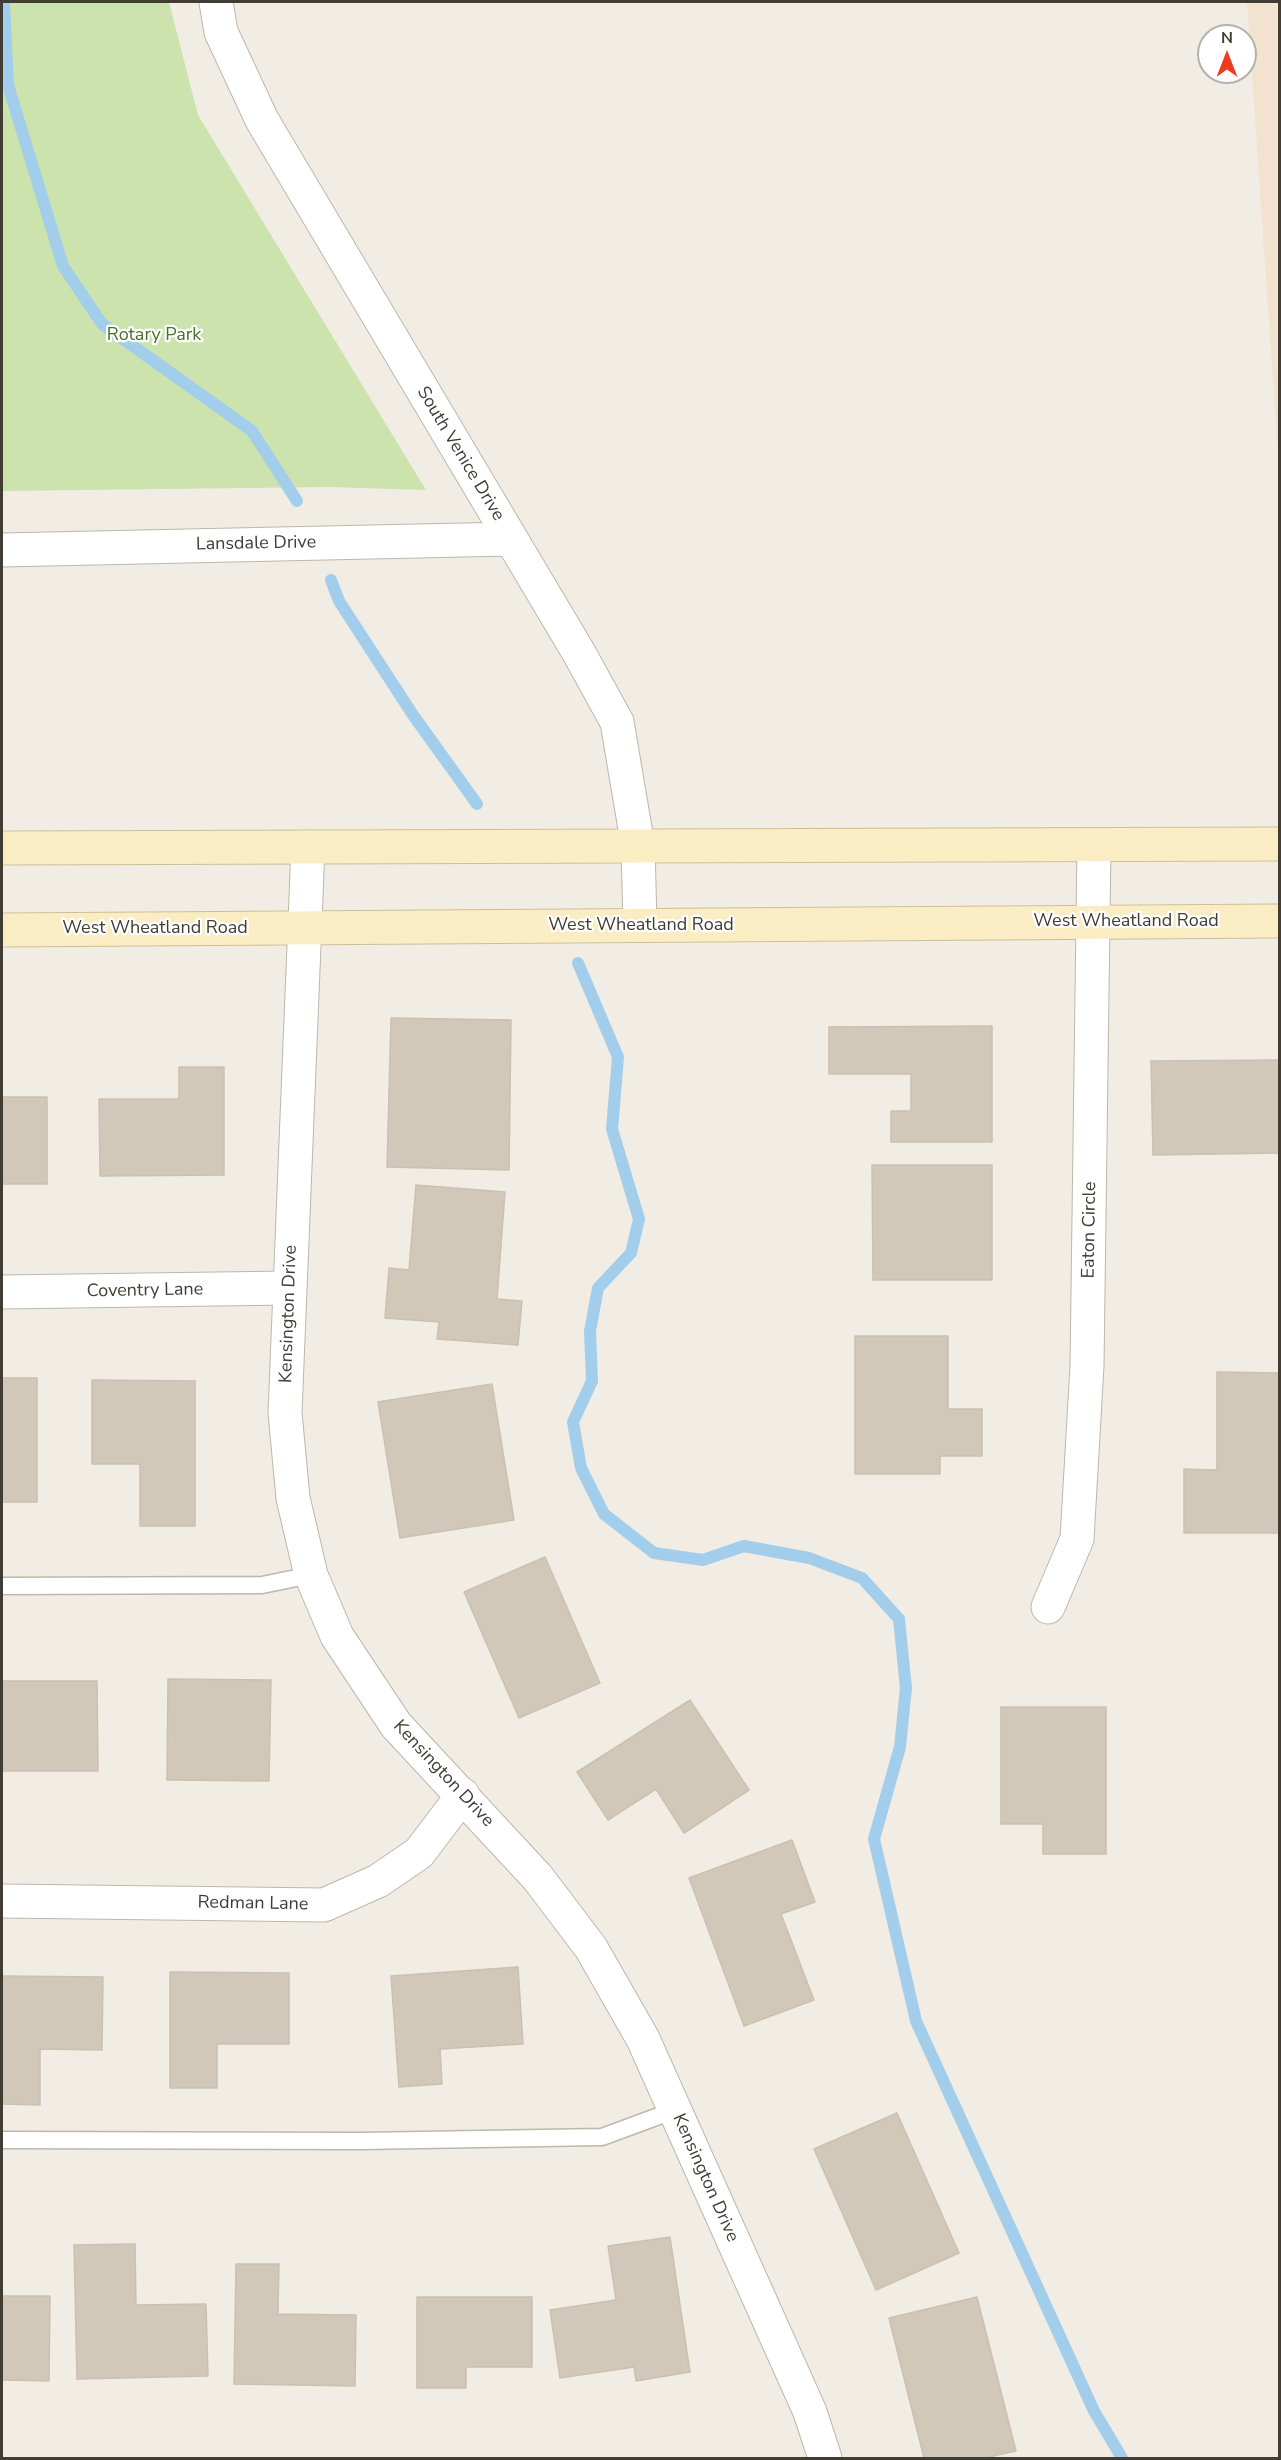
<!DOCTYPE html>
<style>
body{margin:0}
#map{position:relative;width:1281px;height:2460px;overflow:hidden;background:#f1ede4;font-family:"Nunito Sans",sans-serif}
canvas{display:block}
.frame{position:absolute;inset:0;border:3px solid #423d34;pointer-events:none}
.north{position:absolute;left:1197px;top:24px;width:60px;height:60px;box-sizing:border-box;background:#fff;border:2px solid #b3b1ae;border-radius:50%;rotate:0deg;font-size:16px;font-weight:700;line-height:24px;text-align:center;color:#423d34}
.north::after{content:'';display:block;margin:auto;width:21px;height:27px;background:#ed3c1f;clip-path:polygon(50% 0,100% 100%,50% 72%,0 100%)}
</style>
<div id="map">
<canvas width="1281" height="2460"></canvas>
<div class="frame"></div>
<div class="north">N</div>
</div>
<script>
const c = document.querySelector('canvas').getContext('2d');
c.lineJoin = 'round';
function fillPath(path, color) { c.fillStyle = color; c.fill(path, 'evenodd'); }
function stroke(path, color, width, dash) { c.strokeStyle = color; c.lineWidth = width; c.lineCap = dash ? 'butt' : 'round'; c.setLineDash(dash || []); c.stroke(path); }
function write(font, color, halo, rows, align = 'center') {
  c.font = font + ' "Nunito Sans",sans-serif'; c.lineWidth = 4.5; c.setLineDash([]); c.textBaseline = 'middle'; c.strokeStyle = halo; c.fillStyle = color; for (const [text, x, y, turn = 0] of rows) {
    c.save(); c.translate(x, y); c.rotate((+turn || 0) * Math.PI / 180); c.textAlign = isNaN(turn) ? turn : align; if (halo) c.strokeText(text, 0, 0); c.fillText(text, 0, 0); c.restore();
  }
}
fillPath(new Path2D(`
 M1247 2H1279V469Z`), '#f2e3cf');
fillPath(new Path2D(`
 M2 2H169L198 115 426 490 329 487 2 491Z`), '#cce3ae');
stroke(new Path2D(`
 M4 2 8 85 63 266 102 324 252 431 297 501
 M331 580 339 601 413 715 477 804
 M578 963 618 1057 612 1129 639 1219 631 1253 598 1288 590 1331 592 1381 573 1422 581 1468 604 1514 654 1553 703 1560 744 1546 809 1558 862 1578 899 1619 906 1688 900 1747 874 1839 916 2021 1094 2411 1122 2458`), '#a2ceeb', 12);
const building = new Path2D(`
 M391 1018 511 1020 509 1170 387 1167Z
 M992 1026V1142H891V1111H911V1074H829V1027Z
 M1280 1060V1153L1153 1155 1151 1061Z
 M179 1067H224V1175L100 1176 99 1099H179Z
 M2 1097H47V1184H2Z
 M872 1165H992V1280H873Z
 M416 1185 505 1192 497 1299 522 1301 518 1345 437 1339 439 1322 385 1318 389 1268 409 1270Z
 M855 1336H948V1409H982V1456H940V1474H855Z
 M1217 1372 1280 1373V1533H1184V1469L1217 1470Z
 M2 1378H37V1502H2Z
 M92 1380 195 1381V1526H140V1464H92Z
 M492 1384 514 1520 400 1538 378 1402Z
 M545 1557 600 1683 519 1718 464 1592Z
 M168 1679 271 1680 269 1781 167 1780Z
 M2 1681H97L98 1771H2Z
 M690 1700 749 1790 684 1833 656 1789 608 1820 577 1772Z
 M1001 1707H1106V1854H1043V1824H1001Z
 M792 1840 815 1902 781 1914 814 2000 744 2026 689 1878Z
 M518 1967 523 2044 440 2049 442 2084 399 2087 391 1976Z
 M170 1972 289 1973V2044H217V2088H170Z
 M2 1976 103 1977 102 2050 40 2049V2105L2 2104Z
 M897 2113 959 2253 876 2290 814 2149Z
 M670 2237 690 2372 636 2381 634 2367 560 2378 550 2310 616 2300 608 2246Z
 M135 2244 136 2305 206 2304 208 2376 77 2379 74 2245Z
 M236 2264H279L278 2314 356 2315 355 2386 234 2384Z
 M2 2296H50L49 2381 2 2380Z
 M417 2297H532V2367H466V2388H417Z
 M977 2297 1016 2451 984 2458H924L889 2318Z`);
fillPath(building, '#d1c8ba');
stroke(building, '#ccc0ae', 1.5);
const service = new Path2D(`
 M2 1586 262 1585 311 1575
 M2 2140 360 2141 602 2137 675 2110`);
const minor = new Path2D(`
 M216 2 221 32 262 120 579 653 617 722 638 846 640 925
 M2 550 510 539
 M308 847 285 1413 293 1498 311 1575 337 1636 396 1725 538 1878 591 1948 643 2039 810 2412 825 2458
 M2 1292 289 1288
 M1048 1607 1077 1539 1087 1366 1094 845
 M2 1901 324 1905 378 1881 419 1853 463 1795`);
const secondary = new Path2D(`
 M2 848 1280 844
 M2 930 1280 921`);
stroke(service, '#beb7aa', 19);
stroke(minor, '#beb7aa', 35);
stroke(secondary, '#cebf96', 35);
stroke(service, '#fff', 16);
stroke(minor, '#fff', 33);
stroke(secondary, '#fbedc3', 33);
write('18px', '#46702c', '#fff', [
 ["Rotary Park",154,336]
]);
write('18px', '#423d34', '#fff', [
 ["South Venice Drive",460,454,59],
 ["Lansdale Drive",256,544,-1],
 ["West Wheatland Road",1126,922],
 ["West Wheatland Road",641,926],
 ["West Wheatland Road",155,929],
 ["Eaton Circle",1090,1230,-89],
 ["Coventry Lane",145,1291,-1],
 ["Kensington Drive",289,1314,-88],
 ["Kensington Drive",443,1774,47],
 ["Redman Lane",253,1904,1],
 ["Kensington Drive",705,2178,66]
]);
</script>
